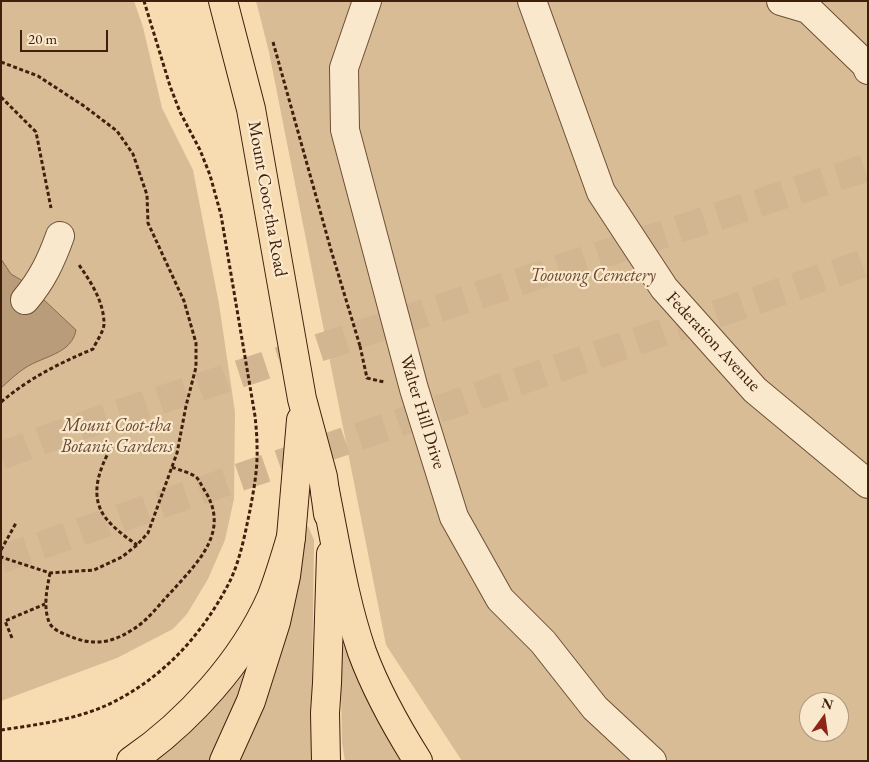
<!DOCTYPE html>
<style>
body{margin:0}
#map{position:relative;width:869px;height:762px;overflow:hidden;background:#f7dcb2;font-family:"EB Garamond",serif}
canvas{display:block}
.frame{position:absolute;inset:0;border:2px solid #40200d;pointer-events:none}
.north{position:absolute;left:799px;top:692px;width:50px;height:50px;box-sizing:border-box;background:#fae8cd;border:1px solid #b09880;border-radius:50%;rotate:14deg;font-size:14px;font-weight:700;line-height:20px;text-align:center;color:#40200d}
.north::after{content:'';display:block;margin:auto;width:18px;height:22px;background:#8f2418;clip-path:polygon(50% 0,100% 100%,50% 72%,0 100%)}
.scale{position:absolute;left:20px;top:30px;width:88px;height:22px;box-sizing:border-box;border:2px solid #40200d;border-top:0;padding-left:6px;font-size:15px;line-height:18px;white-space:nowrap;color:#40200d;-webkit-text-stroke:4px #fae8cd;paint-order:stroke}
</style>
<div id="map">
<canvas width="869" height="762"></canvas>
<div class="frame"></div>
<div class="north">N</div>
<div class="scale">20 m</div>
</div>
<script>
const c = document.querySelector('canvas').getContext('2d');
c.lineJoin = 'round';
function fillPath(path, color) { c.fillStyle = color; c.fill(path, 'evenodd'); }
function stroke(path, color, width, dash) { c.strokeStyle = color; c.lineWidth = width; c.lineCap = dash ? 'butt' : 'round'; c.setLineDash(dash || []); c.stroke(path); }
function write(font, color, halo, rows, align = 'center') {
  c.font = font + ' "EB Garamond",serif'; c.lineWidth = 4.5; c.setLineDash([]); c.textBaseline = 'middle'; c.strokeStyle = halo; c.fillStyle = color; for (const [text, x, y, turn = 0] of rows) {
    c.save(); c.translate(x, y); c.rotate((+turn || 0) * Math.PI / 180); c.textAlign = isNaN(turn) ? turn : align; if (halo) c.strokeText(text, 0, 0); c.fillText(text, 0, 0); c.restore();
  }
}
fillPath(new Path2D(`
 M1 1H134L143 27 162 108 193 170 219 304 235 412 234 499 225 540 208 579 187 614 173 629 117 658 1 701Z
 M256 1H868V761H462L386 645 269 52ZM809 702H839V732H809Z
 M308 526 314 540 311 761H236L300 536Z
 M340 639 363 683 390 744 401 761H345L342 743Z
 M252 654 234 710 209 761H144Z`), '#d8bc96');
const water = new Path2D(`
 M1 259 11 274 26 283 76 330C72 354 43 356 25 368 17 373 9 381 1 388Z`);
fillPath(water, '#b99c7a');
stroke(water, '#896a4e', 1);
stroke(new Path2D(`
 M1 456 78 427 868 167
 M1 559 868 262`), '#d2b691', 28, [28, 14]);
const minor = new Path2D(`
 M367 1 344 68 345 130 414 389 454 517 500 599 543 642 595 708 652 761
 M532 1 601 192 664 288 755 390 868 484
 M781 1 808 9 866 65 868 70
 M25 300C42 280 51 261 60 236`);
const major = new Path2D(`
 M223 1 251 109 302 399 323 477 328 514
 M224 761 251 701 276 622 286 576 291 537 301 420
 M326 761 325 713 327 683 331 554`);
const highway = new Path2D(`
 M325 491C336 545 344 600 362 652 376 690 396 726 418 761
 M131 761C188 722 243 661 271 598 279 578 285 557 291 537`);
stroke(minor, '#6e4f36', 30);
stroke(major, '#40200d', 30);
stroke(highway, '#40200d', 30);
stroke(new Path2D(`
 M1 62 38 76 84 106 117 131 133 154 147 195 148 223 184 301 196 343V367L186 406 177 453 148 533 137 545 122 557 94 570 50 573 1 557
 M1 97 36 132 51 208
 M360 346 367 378 384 382
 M1 402C31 377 58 364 93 349 96 342 104 331 104 324 104 302 91 282 79 265
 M113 444C101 465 88 494 105 517 113 528 126 537 137 545
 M1 550 16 523
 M50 573C47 589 43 606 49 622 52 629 61 633 67 635 91 646 110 644 132 630 148 621 160 603 173 590 199 561 230 531 205 491 202 487 200 481 197 478 192 473 179 470 172 467
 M12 638 5 621 45 604
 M1 730C35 725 73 720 105 706 160 681 201 637 229 583 240 561 245 534 250 510 254 489 258 467 257 446 257 436 256 426 255 416L221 215 210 175 200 150 180 112 170 86 144 1`), '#40200d', 3, [4, 2.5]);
stroke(minor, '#fae8cd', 28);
stroke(major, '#f7dcb2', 28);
stroke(highway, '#f7dcb2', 28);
stroke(new Path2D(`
 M273 42 331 250 360 346`), '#40200d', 3, [4, 2.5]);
write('18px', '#40200d', '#fae8cd', [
 ["Mount Coot-tha Road",267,199,80],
 ["Federation Avenue",713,342,47],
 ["Walter Hill Drive",422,412,73]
]);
write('italic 18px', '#66472f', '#fae8cd', [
 ["Toowong Cemetery",593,276],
 ["Mount Coot-tha",117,426],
 ["Botanic Gardens",117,447]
]);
</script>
